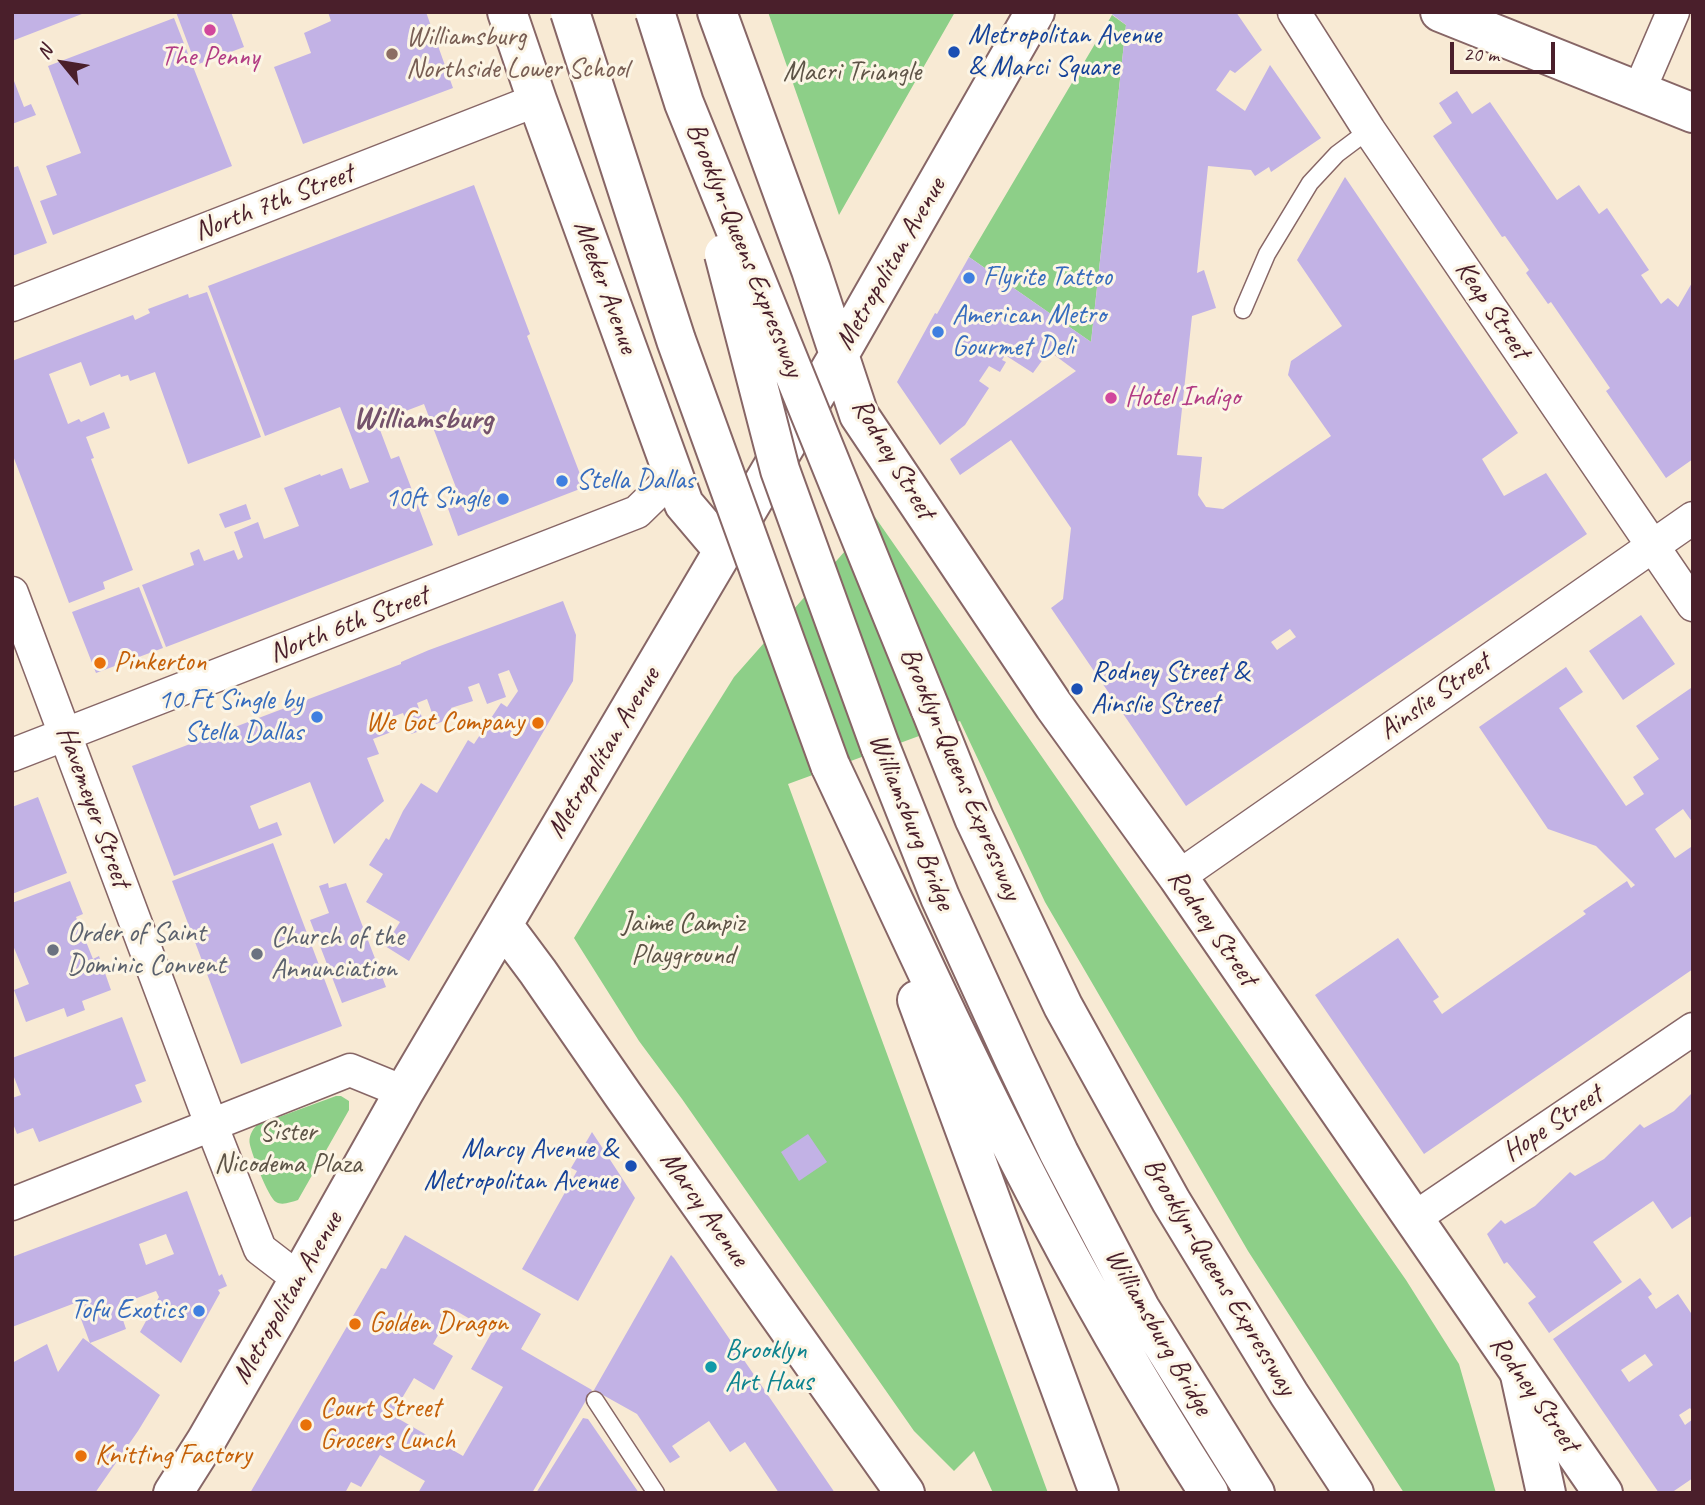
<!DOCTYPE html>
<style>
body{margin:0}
#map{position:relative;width:1705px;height:1505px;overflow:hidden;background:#f8ead4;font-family:Caveat,sans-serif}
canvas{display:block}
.frame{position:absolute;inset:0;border:14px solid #4a1f2b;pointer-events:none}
.north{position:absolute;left:28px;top:28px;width:70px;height:70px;-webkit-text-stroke:5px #fcf5e5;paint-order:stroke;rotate:300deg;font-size:19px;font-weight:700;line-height:28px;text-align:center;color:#4a1f2b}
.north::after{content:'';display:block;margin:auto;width:24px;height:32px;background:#4a1f2b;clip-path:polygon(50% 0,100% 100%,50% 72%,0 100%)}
.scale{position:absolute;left:1450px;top:42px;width:105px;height:32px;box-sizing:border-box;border:4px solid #4a1f2b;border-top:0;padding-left:9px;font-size:21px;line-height:24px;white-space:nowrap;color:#4a1f2b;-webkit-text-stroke:5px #fcf5e5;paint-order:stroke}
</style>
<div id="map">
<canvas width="1705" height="1505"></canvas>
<div class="frame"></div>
<div class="north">N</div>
<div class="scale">20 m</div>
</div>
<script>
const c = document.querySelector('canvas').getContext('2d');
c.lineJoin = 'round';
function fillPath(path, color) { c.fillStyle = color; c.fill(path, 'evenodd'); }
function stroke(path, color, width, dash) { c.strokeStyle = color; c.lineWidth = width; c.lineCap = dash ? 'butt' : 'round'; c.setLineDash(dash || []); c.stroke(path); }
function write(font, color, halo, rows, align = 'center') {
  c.font = font + ' Caveat,sans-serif'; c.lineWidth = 6; c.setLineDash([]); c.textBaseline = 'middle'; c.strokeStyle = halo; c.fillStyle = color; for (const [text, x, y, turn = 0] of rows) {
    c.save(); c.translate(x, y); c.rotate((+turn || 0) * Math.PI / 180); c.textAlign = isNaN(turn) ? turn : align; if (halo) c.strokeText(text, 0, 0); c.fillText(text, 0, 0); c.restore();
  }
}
fillPath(new Path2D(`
 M768 12H955L839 215Z
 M1112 15 1126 25 1091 342 969 257Z
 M875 517 1406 1280 1459 1364 1496 1493H1404L1248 1251 1045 902 960 721 788 784 1048 1493H993L974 1451 954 1471 914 1431 682 1099 639 1041 574 938 689 749 734 677Z
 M336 1096H341L349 1101V1110L298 1200C291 1202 282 1206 276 1202 268 1197 252 1154 250 1145 248 1137 252 1130 257 1125Z`), '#8dcf88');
fillPath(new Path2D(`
 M12 12H87L12 41Z
 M176 12H231L244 47 196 65Z
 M328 12H426L453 88 303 144 274 67 311 53 304 33 331 21Z
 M1109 12H1236L1262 50 1235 73 1230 70 1216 90 1245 111 1270 65 1321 138 1271 172 1269 167 1255 176 1251 170 1208 166 1197 273 1204 270 1216 308 1192 316 1177 455 1202 457 1198 495 1206 507 1223 509 1331 436 1288 375 1291 361 1342 326 1297 260 1345 177 1518 433 1482 459 1504 496 1546 473 1587 534 1186 806 1051 608 1063 599 1071 528 1011 440 960 475 950 459 1076 371 1049 351 1033 373 1005 355 1002 360 1006 362 1000 372 989 366 979 381 989 388 965 425 940 445 897 382 935 313 937 314 969 257 1091 342 1126 25ZM1290 629 1296 637 1277 650 1271 642Z
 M174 18 232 166 53 235 40 201 57 195 46 166 81 153 48 66Z
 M14 81 24 107 31 104 36 115 12 124V82Z
 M1457 91 1472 114 1490 102 1557 200 1579 185 1599 214 1607 208 1649 270 1641 275 1661 304 1668 298 1678 307 1693 281V459L1666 478 1606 391 1610 388 1551 302 1548 304 1526 273 1529 270 1505 236 1502 237 1433 136 1452 123 1439 103Z
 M18 166 47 243 12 256V168Z
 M474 185 530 334 527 336 585 487 458 536 446 503 460 498 424 404 377 422 391 459 399 456 433 545 166 647 142 585 194 565 190 553 199 549 204 561 234 550 238 560 243 557 234 532 258 522 264 539 299 526 284 488 320 474 321 476 342 468 350 489 369 482 340 407 265 436 208 286Z
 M207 292 261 437 188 464 155 372 130 381 128 375 121 377 120 374 90 386 81 362 49 374 68 424 79 419 81 422 104 412 110 428 86 437 94 458 91 459 133 570 103 582 105 589 69 603 12 453V361L133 315 135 320 150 313 148 309 188 294 189 298Z
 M246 504 251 519 225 528 219 514Z
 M139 587 163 648 96 673 72 612Z
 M563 601 576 635 573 681 409 961 385 946 400 922 366 902 383 874 369 865 386 838 389 840 403 811 421 783 437 793 468 740 474 744 501 703 507 707 518 691 509 670 498 674 506 697 487 704 479 683 468 687 473 701 451 708 455 717 436 724 427 699 417 703 426 729 411 734 403 713 389 718 394 731 373 739 379 754 367 758 384 801 334 844 310 782 250 806 259 829 277 822 282 835 174 876 132 766 401 664V662L429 650Z
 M1641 615 1675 664 1623 700 1589 651Z
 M1566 667 1583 692 1559 708 1626 806 1644 794 1633 777 1659 759 1636 726 1691 688 1693 690V823L1683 809 1655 829 1675 858 1691 847 1693 851V969L1424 1154 1315 995 1398 938 1439 997 1433 1001 1442 1014 1586 914 1583 911 1627 881 1631 888 1635 885 1596 846 1548 829 1479 727Z
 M38 797 67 873 12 894V807Z
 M273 843 342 1026 241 1064 172 881Z
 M70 881 83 914 76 917 93 959 99 956 111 990 82 1001 85 1010 67 1017 64 1008 26 1022 14 990 29 984 12 943V903Z
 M328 883 329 888 346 883 386 987 342 1003 310 920 329 913 319 886Z
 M122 1017 146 1081 135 1085 142 1102 39 1142 33 1128 17 1134 12 1121V1098L21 1095 12 1072V1058Z
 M1693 1092V1215L1672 1229 1653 1201 1593 1242 1622 1282 1549 1333 1528 1303 1536 1297 1507 1262 1504 1264 1487 1234 1501 1220 1505 1224 1535 1206 1570 1172 1575 1176 1604 1159 1640 1124 1644 1128 1674 1111Z
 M592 1132 635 1198 578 1301 522 1269 577 1171 571 1168Z
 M808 1134 827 1162 799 1181 781 1152Z
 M187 1191 219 1276 222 1274 227 1286 218 1290 220 1293 181 1363 140 1332 159 1297 156 1291 118 1305 126 1329 90 1343 75 1303 12 1327V1257ZM166 1234 174 1254 146 1265 139 1244Z
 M405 1235 541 1314 521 1349 592 1390 532 1493H418L425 1481 380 1455 361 1487 351 1482 345 1493H250L381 1268 386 1269ZM453 1309 492 1332 471 1369 503 1387 463 1456 392 1415 414 1378 434 1390 453 1356 433 1344Z
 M671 1255 674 1258 835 1493H779L745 1442 730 1452 709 1421 672 1446 680 1457 670 1463 637 1414 594 1390Z
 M1640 1278 1652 1294 1648 1297 1656 1309 1678 1294 1693 1316V1412L1690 1408 1679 1415 1685 1425 1693 1419V1478L1671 1493H1659L1553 1339ZM1645 1354 1653 1365 1629 1382 1621 1370Z
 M83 1338 160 1395 138 1431 95 1493H12V1363L47 1344 58 1372Z
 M583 1418 588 1419 639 1493H536Z`), '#c2b2e5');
const lane = new Path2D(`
 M1243 310 1267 254 1310 183 1337 154 1369 130
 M595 1400 656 1493`);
const street = new Path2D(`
 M1294 12 1369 130 1693 605
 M1639 91 1673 12
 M12 305 537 100
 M12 593 211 1124 260 1249 299 1279
 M12 755 637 512 674 476
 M1178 877 1693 518
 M12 1204 350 1070 404 1092
 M1413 1219 1693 1029`);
const secondary = new Path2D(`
 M507 12 537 100 684 504 723 550
 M717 12 811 270 859 415 1054 706 1178 877 1603 1493
 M1440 12 1693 113
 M503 925 538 972 623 1095 905 1493
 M173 1493 206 1441 277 1318 404 1092 840 353 1035 12`);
const highway = new Path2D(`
 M930 708 974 818 1063 1006 1171 1201 1289 1394 1354 1493
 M880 746 940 897 1015 1061 1059 1153 1140 1308 1255 1493
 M830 765C895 902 957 1041 1027 1176 1082 1284 1143 1390 1209 1493
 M917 1000 1099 1493
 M1520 1375 1546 1493`);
stroke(lane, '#876666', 19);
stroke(street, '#876666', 35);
stroke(secondary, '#876666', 42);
stroke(highway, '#876666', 42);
stroke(lane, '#fff', 16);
stroke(street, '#fff', 32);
stroke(secondary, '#fff', 38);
stroke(highway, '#fff', 38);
const highwayBridge = new Path2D(`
 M570 12 676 340 830 765
 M655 12 684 103 930 708
 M724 254 780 470 880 746`);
stroke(highwayBridge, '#876666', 42, []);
stroke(highwayBridge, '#fff', 38);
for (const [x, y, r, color] of [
 [210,30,7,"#d1479c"],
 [954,52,7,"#1a4fb4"],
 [392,54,7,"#8d6e63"],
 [969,278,7,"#3f7fe0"],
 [938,332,7,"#3f7fe0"],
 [1111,398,7,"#d1479c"],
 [562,481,7,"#3f7fe0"],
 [503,499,7,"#3f7fe0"],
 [100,663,7,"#e8710a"],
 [1077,689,7,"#1a4fb4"],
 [317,717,7,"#3f7fe0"],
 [538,723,7,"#e8710a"],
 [53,950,7,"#6b7280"],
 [257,954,7,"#6b7280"],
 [631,1166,7,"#1a4fb4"],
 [199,1311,7,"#3f7fe0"],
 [355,1324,7,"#e8710a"],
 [711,1367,7,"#0f9aa8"],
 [306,1425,7,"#e8710a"],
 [81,1456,7,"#e8710a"]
]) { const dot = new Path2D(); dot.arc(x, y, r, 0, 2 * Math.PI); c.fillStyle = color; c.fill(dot); stroke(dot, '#fcf5e5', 2.5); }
write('28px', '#164399', '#fcf5e5', [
 ["Metropolitan Avenue",968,36],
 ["& Marci Square",968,68],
 ["Rodney Street &",1091,673],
 ["Ainslie Street",1091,705],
 ["Marcy Avenue &",617,1150,"right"],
 ["Metropolitan Avenue",617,1182,"right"]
], 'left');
write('28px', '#785e54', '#fcf5e5', [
 ["Williamsburg",406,38],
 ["Northside Lower School",406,70]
], 'left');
write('28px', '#b23c85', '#fcf5e5', [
 ["The Penny",210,58],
 ["Hotel Indigo",1125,398,"left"]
]);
write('28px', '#5e5447', '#fcf5e5', [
 ["Macri Triangle",852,73],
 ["Jaime Campiz",683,924],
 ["Playground",683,956],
 ["Sister",288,1133],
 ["Nicodema Plaza",288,1165]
]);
write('28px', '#4a1f2b', '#fcf5e5', [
 ["North 7th Street",274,203,-21],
 ["Brooklyn-Queens Expressway",744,250,68],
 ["Metropolitan Avenue",891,264,-60],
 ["Meeker Avenue",605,287,70],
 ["Keap Street",1492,310,56],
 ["Rodney Street",893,459,59],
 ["North 6th Street",349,625,-21],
 ["Ainslie Street",1435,697,-35],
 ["Metropolitan Avenue",604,753,-59],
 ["Brooklyn-Queens Expressway",960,774,67],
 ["Havemeyer Street",93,807,70],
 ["Williamsburg Bridge",911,822,68],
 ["Rodney Street",1212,928,55],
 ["Hope Street",1553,1124,-34],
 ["Marcy Avenue",704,1209,55],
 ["Brooklyn-Queens Expressway",1219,1277,59],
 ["Metropolitan Avenue",288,1298,-60],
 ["Williamsburg Bridge",1158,1332,60],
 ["Rodney Street",1534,1394,55]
]);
write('28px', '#366cbe', '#fcf5e5', [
 ["Flyrite Tattoo",983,278],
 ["American Metro",952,316],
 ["Gourmet Deli",952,348],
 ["Stella Dallas",576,481],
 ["10ft Single",489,499,"right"],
 ["10 Ft Single by",303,701,"right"],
 ["Stella Dallas",303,733,"right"],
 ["Tofu Exotics",185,1311,"right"]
], 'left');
write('28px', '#c56008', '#fcf5e5', [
 ["Pinkerton",114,663],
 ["We Got Company",524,723,"right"],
 ["Golden Dragon",369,1324],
 ["Court Street",320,1409],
 ["Grocers Lunch",320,1441],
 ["Knitting Factory",95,1456]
], 'left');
write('28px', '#5b616d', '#fcf5e5', [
 ["Order of Saint",67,934],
 ["Dominic Convent",67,966],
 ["Church of the",271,938],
 ["Annunciation",271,970]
], 'left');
write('28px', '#0d838f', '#fcf5e5', [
 ["Brooklyn",725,1351],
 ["Art Haus",725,1383]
], 'left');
write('bold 32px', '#74526c', '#fcf5e5', [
 ["Williamsburg",423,420]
]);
</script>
